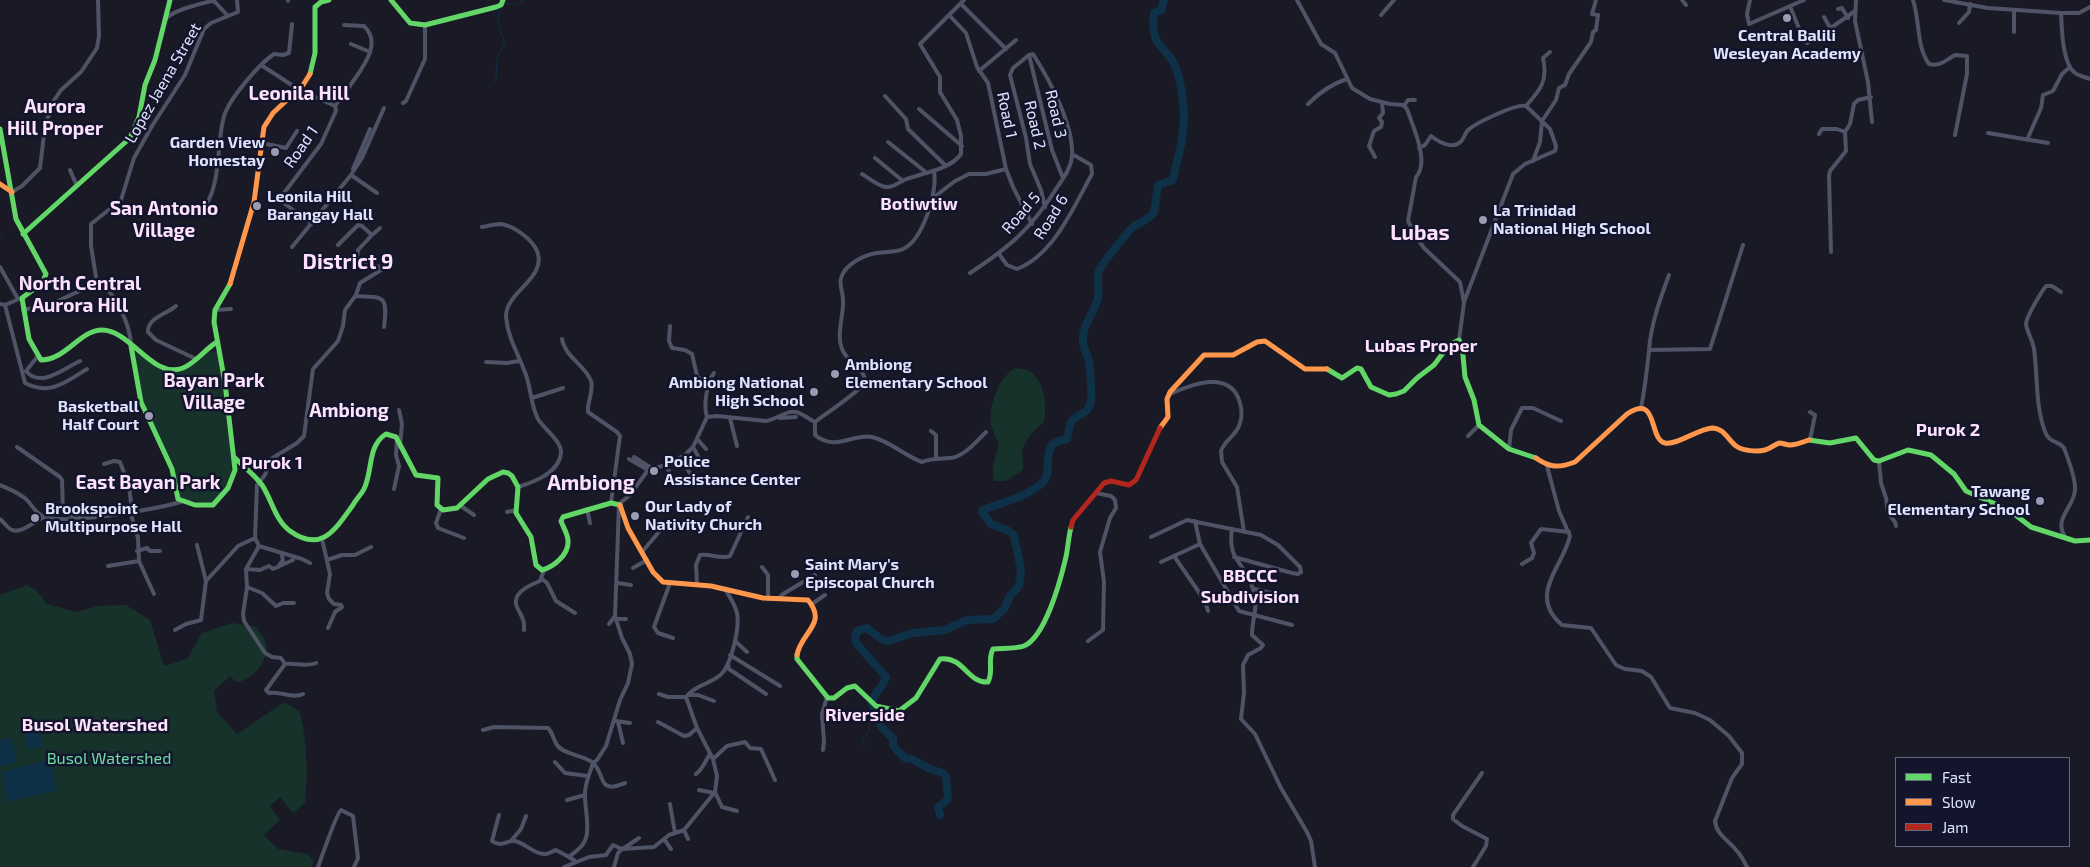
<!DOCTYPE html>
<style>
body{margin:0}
#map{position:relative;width:2090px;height:867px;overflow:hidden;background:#191a26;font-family:"Exo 2",sans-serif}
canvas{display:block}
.legend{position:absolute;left:1895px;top:757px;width:175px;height:90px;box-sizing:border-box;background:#13152c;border:1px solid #656780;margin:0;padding:6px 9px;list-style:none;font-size:15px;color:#dfe3fe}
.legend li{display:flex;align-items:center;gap:10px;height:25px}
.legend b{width:25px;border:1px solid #656780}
</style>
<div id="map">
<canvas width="2090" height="867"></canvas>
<ul class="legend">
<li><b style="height:6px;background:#63d668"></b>Fast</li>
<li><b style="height:6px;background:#ff974d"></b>Slow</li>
<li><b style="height:6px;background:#b3261e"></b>Jam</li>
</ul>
</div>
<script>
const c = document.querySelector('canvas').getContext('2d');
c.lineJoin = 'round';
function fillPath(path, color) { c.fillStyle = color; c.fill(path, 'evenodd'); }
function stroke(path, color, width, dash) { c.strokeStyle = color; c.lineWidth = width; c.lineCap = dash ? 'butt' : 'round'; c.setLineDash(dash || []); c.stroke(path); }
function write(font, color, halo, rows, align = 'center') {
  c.font = font + ' "Exo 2",sans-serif'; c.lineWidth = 5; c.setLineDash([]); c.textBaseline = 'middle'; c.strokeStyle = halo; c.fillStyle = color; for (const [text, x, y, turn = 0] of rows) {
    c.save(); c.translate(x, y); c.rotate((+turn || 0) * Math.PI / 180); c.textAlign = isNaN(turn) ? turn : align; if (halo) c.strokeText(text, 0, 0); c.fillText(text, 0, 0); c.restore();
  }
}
fillPath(new Path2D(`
 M134 351C143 359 167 374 179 372 193 369 205 347 219 352L232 470 226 487 212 503 186 501 179 497 177 484 143 401Z
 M1015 368C1019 369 1024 369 1027 370 1045 379 1047 405 1044 422 1034 430 1024 440 1022 453 1022 458 1024 464 1023 470L1005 481H994C990 466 996 457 999 444 996 438 993 432 991 425 988 407 999 377 1015 368Z
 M27 585 37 591 47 604 62 608 76 612 98 606 126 605 150 620 164 666 187 659 202 633 233 623 256 627C259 632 265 639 266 644 270 660 251 682 236 682L230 676 214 691 217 712 237 734 284 702 300 712C307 742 308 772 305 803L293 813 280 797 270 806 280 820 264 835 278 849 307 854 314 860 312 867H0V595Z`), '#16322b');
fillPath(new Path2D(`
 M39 729 43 746 29 750 24 732Z
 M11 738 17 762 0 767V740Z
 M49 760 57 790 8 802 1 772Z`), '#0f3147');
stroke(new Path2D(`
 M489 86 496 79 497 58 505 44C500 28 492 16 505 4H517L523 0
 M0 236 4 239
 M865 746 862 740 869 731 872 706`), '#0f3147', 1);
stroke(new Path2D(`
 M940 815 938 807 945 802 948 798 946 776 943 773 930 769 912 759 905 758 893 746V738L881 727 878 716 872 704C874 691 883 688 886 677L856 643 855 637 857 631 867 628 881 639 888 641 913 633 945 630 967 620 993 619 1004 609 1010 596 1019 586 1021 570 1014 535 1007 530 991 524 982 512 983 510C1000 503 1030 496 1043 482 1053 472 1042 450 1056 442 1059 440 1064 441 1067 439 1069 433 1068 426 1072 421 1078 412 1088 417 1091 400 1092 394 1090 363 1088 358 1086 352 1083 347 1083 340 1082 324 1095 313 1098 297 1100 289 1096 279 1099 271 1102 264 1129 229 1136 225 1143 221 1150 219 1154 212L1158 185 1173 180C1174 170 1178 160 1180 150 1186 125 1185 96 1177 71 1168 43 1150 53 1154 13L1161 10 1164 0`), '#0f3147', 8);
stroke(new Path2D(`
 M1297 0 1321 44 1335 53 1352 88 1370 99 1390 104 1403 105 1407 109C1413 127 1430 162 1416 177L1408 221 1415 235 1424 248 1460 282 1464 303 1459 340
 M1682 0 1686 5
 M1750 0 1747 14 1749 24 1804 0
 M1856 0 1855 21 1868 82 1872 122
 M1913 0C1920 20 1916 46 1929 64 1940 67 1946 60 1955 55L1967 56V74L1955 135
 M1944 0 1988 8 2061 13H2079L2090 7
 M288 1V0
 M961 4 1006 49
 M1790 6 1802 36 1807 43 1815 39 1855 11
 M1838 9 1842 8 1848 18
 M2061 13C2062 29 2062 63 2075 73 2079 76 2085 77 2090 79
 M1381 15 1394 0
 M950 16 966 33 977 67 988 83 1006 169 1013 187 1032 224
 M1824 17 1831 29
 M165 20C172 10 200 4 212 1L215 2 228 16
 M1959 23 1969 12 1970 4
 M2014 32V11
 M351 44 370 52
 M1029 55 1013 68 1010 75 1026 138 1030 164 1041 190 1045 207
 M1029 55 1052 150 1063 178
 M261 65 298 89 335 106
 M979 71 1016 40
 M885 96 906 119 908 129 945 165
 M403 103 406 101 425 59V25
 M1308 104C1320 92 1331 84 1347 79
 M335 106C344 93 369 63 371 48 373 39 370 32 364 26L344 25
 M1404 106 1408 100H1415
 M1526 106C1541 89 1548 81 1543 58L1550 52
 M919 109 962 146
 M1988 133 2048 143
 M1819 134 1822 129H1837L1845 132
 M2027 140 2041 108 2043 95 2053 91 2062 74 2070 67
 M888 142 927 173
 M262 143 286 148 297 131
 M1419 148 1425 145 1431 136C1439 142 1454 151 1462 140 1465 136 1465 133 1468 130 1476 123 1517 103 1526 106L1550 129 1556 146 1555 151 1525 164 1513 174 1464 302
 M1375 157 1369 146 1374 131 1381 127 1382 122 1379 118 1383 113 1382 102
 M875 158 903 181
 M1533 161 1540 142 1542 121 1556 100 1559 88 1565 85 1569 74 1591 42 1593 32 1596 30 1598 15 1592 14 1596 0
 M353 169 370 129
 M70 170 77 186
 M934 171C938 191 923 240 903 249 895 253 885 251 877 253 864 255 845 264 841 278 839 285 843 292 843 300 844 315 836 334 842 349 847 363 865 366 865 382 862 390 825 414 815 422V435C835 452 854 433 872 437 890 441 905 456 922 462 932 458 940 459 950 458 964 457 977 441 986 432
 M862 174C869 178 878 186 886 187 893 188 898 183 904 180 921 173 950 170 961 154V136L957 120 940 92V77L920 44 964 0
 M351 175 377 193
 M12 192 22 186 40 168 45 126 53 102 61 90 81 72 97 48 99 36 98 0
 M933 198 955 181 969 174H986L1006 169
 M203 210C218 188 217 165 220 140 221 132 222 121 225 113 232 96 259 64 274 54L283 55 289 53 292 24
 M312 224 281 201V197L321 144 336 111 335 106
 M482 227C488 226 495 224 501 224 514 226 532 239 537 251 548 278 505 292 506 317 508 339 519 355 526 375 531 389 531 406 538 419 544 429 562 441 561 453 559 473 534 482 518 487
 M372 235 380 228
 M292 247 351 175 362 158 384 108
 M1831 252 1829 176 1830 171 1846 151 1845 132 1850 124 1854 104 1858 100 1871 97
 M999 254 1007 265 1017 269C1054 255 1074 206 1092 174L1091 165 1072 154
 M0 267 18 299
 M970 273C1011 246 1031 229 1058 186 1064 177 1071 168 1072 156 1074 125 1049 79 1033 54L1029 55
 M97 283 91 246V224L121 200 134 158 152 126 185 75 204 29 211 23 238 12 237 0
 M97 283C115 289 130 326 131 344
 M2061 292 2052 286H2046C2042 291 2026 317 2026 324 2027 332 2033 341 2034 349 2038 377 2035 408 2046 434 2050 443 2059 441 2064 448 2068 459 2076 478 2075 490 2074 508 2052 519 2066 538
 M355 296C384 297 388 295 384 327
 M0 304 5 305 19 299
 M5 305 25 383C50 396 66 382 87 369
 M176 306C167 314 147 318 148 332L156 340 196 359
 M23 310 49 305 97 283
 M215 310 231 309
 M670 326 669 341 672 348 685 350 692 354 697 376 709 387
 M562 339C565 357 585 365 591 381 594 391 587 402 588 412L617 432 620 436 611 503
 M1649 350 1710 349 1743 245
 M38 356 26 371C41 389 64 368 80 361
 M486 362 507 363 519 361
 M1170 394C1192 384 1231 369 1240 403 1242 410 1242 419 1239 426 1235 436 1224 441 1221 451L1222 462 1237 487 1244 532
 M532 398 563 388
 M1641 408C1645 388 1647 370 1649 350 1651 324 1660 299 1669 275
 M399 410 402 424 400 445
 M707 417C703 406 707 382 714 373
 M730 418 737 446
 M780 418 796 417
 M931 431 936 435V458
 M1468 436 1479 425
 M698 440 706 449
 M1810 440 1815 415 1810 412
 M17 447 60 477 62 480 63 512 66 514 82 517
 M693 447 703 465
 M1509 449 1511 430 1522 408H1533L1561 421
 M634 457 653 469
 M681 457 692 477
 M629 459 648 470
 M1879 461 1881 483 1886 498 1888 513 1895 522 1896 526
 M104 464 114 461 120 462 129 486 132 511
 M666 465 672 478
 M1547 466 1559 511 1570 536C1563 567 1527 595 1562 625L1591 628 1616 665 1625 669 1642 671 1651 677 1670 708 1695 713 1710 720 1729 736 1742 753V764L1732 778 1715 821C1716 834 1728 840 1736 850 1741 855 1744 861 1747 867
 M0 485C9 489 20 493 27 500 33 506 34 512 43 516 65 526 155 509 181 502
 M394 489 399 466 396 455 397 440
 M461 506 474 515
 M441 509 436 523 438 528 464 538
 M587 509 590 523
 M130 511 138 538 139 561 154 594
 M507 512 516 510
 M0 519C4 522 7 528 12 530 23 534 34 520 45 517
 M1195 521 1200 544 1239 611 1292 625
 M1232 529C1227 562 1245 561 1253 589 1259 609 1252 617 1252 635L1263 645 1261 648 1248 655 1243 665 1244 693 1241 719 1255 734 1281 788 1307 832 1311 841 1315 867
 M1151 537 1187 520 1261 535 1278 545 1300 567 1301 572 1298 574 1292 573 1234 557
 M322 539 330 574 327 593 329 599 334 604 341 605 342 607 335 612 328 628
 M197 545 206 581
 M259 546 255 538 257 485 265 475 271 459 297 443 304 436 313 369 338 341 343 326 345 310 356 295 360 283 381 270 380 267 361 263 357 260 358 250 372 235 362 226 358 225 338 245
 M259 546 246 569 247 587 243 614 244 621 265 653 272 657 281 658 285 664
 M259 546 302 559 310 563
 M137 551 147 548 150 551H160
 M642 552 669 520
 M1174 556 1205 601 1208 611
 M327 560 342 555H355L371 547
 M1161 562 1200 544
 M1522 564 1532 558 1534 553 1531 543 1541 529 1569 532
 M108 566 139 561
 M278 567 283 560 282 556
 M762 567 768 575V599
 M633 568 647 560
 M246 569 260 570 269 566 273 569 293 560
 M542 579 547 583 556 601 575 613
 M618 583 631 585
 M670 583 654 627 658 633 673 638
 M697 584 696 565 700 555C710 553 721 560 730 556L748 517
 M247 587 262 593 276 606 283 603H294
 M1254 589 1296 599
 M778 599 783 594 815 575
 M812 604 825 595
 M616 619H626
 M609 624 615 616
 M175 630 186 624 201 620 206 581 238 546 255 538
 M524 630C525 619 521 616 517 607 511 593 530 585 540 581L544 570
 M735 641 747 652
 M1088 641 1103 630 1104 582 1100 552 1110 518 1116 508 1115 500 1111 496 1096 493
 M730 655 780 686
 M728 663 729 669 766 694
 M303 694C292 699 281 691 269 693L266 690 285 664C295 663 306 667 316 663
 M659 694 668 697H686
 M688 695H698L714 701
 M616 721 630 723
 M618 722 623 743
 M658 722 684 736 689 735 697 728
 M483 730 494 727 548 728C553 733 553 739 557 745 564 755 583 755 592 762 601 769 601 782 606 785 612 789 619 785 625 783
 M823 750 824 742 822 714 827 697
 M713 759 727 746 745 742 750 748 761 749 775 780
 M555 762 565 773 588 776
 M696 774C703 769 705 761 710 754
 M699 790 714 793
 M715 792 722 807 737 811
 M567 800 585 795
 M670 804 675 833
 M499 815 492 841C503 848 505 840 515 841 525 843 535 855 545 854 549 854 552 851 556 850L569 857
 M684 830 688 839
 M664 839 671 849
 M511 841 521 829 526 816
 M624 848 639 838
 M575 861 569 857C573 853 580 849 583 844 592 833 584 806 585 793 585 783 590 773 593 763L597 760 606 746 620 700 628 683 632 664 630 654 622 638 615 616 619 504 630 495 648 470 666 465 685 455 693 447 707 417 717 416 766 421C779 419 789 407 801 414 806 416 810 420 815 422
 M318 867C321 859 337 812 341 810L353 816 358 858 354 867
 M564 867 589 857 606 855 613 845 622 849
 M614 867 618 853 622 849 654 847 669 835 684 830 715 792 717 776 713 759 697 728 686 697C694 686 709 684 719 676 731 668 740 627 737 613 735 604 730 597 725 589
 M1473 867 1486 846 1487 839 1462 826 1453 819V815L1482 773`), '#4f5366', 4);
stroke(new Path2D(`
 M391 0 410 23 425 25 496 7 501 5 503 0
 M310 74 315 53V7L321 2 329 0
 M0 129 16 219 46 274 42 283 22 298 29 339 41 360C66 360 80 330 102 330 131 330 153 380 183 368 197 362 205 349 217 342
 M23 234 130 138 139 117 145 85 155 60 170 0
 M131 346 141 402 172 469 178 499 195 505H213L228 488 235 470 225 383 214 322 215 310 230 284
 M1327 369 1342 378 1357 368 1361 369 1371 387 1389 395 1396 394 1404 391 1417 378 1434 365 1449 345 1459 340 1462 345 1465 377 1474 400 1479 425 1509 449 1536 458
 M1809 440 1830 443 1856 438 1874 460 1879 461 1908 450 1931 455 1954 474 1966 491 2009 510 2031 527 2075 541 2090 540
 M235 458C244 467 255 475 262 485 272 500 275 520 290 531 322 554 336 528 353 505 356 499 361 495 364 489 373 471 367 446 386 434L396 437 416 475 438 478 437 505 443 510 457 508 488 479 503 472 508 473 512 476 518 487 516 513 531 537 536 565 542 570C554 567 569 554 568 541 568 534 563 527 561 521L563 517 611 503 620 505
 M797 655V659L828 698H834L847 688 855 686 876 706 899 711 916 698 940 659C964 656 967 683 988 682 994 671 987 660 993 649 1002 648 1015 649 1024 646 1045 637 1060 582 1065 561 1068 550 1068 539 1071 527`), '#63d668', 5);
stroke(new Path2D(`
 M0 184 12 192
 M230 284 254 202 264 127 273 113 303 85 310 74
 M1160 428 1168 417 1167 399 1170 392 1204 355H1233L1257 342 1265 341 1305 369H1327
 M1536 458C1550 468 1559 468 1575 462L1627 414C1659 393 1648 439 1665 443 1676 446 1698 429 1712 428 1724 428 1728 440 1736 446 1743 451 1757 452 1765 450 1770 449 1774 445 1779 443 1783 443 1786 445 1790 445 1796 445 1803 442 1809 440
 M620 505 628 528 653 572 663 582 711 586 763 598 808 600C828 624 801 632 797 655`), '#ff974d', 5);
stroke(new Path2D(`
 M1071 527 1073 520 1104 483 1111 481 1129 485 1136 480 1160 428`), '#b3261e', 5);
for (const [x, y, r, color] of [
 [1787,18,5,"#9a9db2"],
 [275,152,5,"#9a9db2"],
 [257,206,5,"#9a9db2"],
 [1483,220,5,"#9a9db2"],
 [835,374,5,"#9a9db2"],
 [814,392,5,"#9a9db2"],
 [149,416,5,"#9a9db2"],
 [654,471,5,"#9a9db2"],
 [2040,501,5,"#9a9db2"],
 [635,516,5,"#9a9db2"],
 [35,518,5,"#9a9db2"],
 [795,574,5,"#9a9db2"]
]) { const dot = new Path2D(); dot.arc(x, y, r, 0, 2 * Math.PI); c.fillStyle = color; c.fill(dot); stroke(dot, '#13152c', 2); }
write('bold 16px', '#dfe3fe', '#13152c', [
 ["Central Balili",1787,36,"center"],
 ["Wesleyan Academy",1787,54,"center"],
 ["Garden View",265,143,"right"],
 ["Homestay",265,161,"right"],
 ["Leonila Hill",267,197],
 ["Barangay Hall",267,215],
 ["La Trinidad",1493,211],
 ["National High School",1493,229],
 ["Ambiong",845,365],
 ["Elementary School",845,383],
 ["Ambiong National",804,383,"right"],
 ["High School",804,401,"right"],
 ["Basketball",139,407,"right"],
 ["Half Court",139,425,"right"],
 ["Police",664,462],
 ["Assistance Center",664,480],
 ["Tawang",2030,492,"right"],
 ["Elementary School",2030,510,"right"],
 ["Our Lady of",645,507],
 ["Nativity Church",645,525],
 ["Brookspoint",45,509],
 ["Multipurpose Hall",45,527],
 ["Saint Mary's",805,565],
 ["Episcopal Church",805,583]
], 'left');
write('16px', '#dfe3fe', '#13152c', [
 ["Lopez Jaena Street",163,83,-60],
 ["Road 3",1056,114,77],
 ["Road 1",1007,115,78],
 ["Road 2",1035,125,77],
 ["Road 1",301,147,-55],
 ["Road 5",1021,213,-49],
 ["Road 6",1051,217,-58]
]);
write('16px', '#6cdda4', '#13152c', [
 ["Busol Watershed",109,759]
]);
write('bold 18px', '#fee1fb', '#13152c', [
 ["Botiwtiw",919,204],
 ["Lubas Proper",1421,346],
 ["Purok 2",1948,430],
 ["Purok 1",272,463],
 ["BBCCC",1250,576],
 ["Subdivision",1250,597],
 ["Riverside",865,715],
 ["Busol Watershed",95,725]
]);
write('bold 19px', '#fee1fb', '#13152c', [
 ["Leonila Hill",299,94],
 ["Aurora",55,107],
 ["Hill Proper",55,129],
 ["San Antonio",164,209],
 ["Village",164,231],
 ["North Central",80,284],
 ["Aurora Hill",80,306],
 ["Bayan Park",214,381],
 ["Village",214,403],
 ["Ambiong",349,411],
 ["East Bayan Park",148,483]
]);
write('bold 21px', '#fee1fb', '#13152c', [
 ["Lubas",1420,233],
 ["District 9",348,262],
 ["Ambiong",591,483]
]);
</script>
